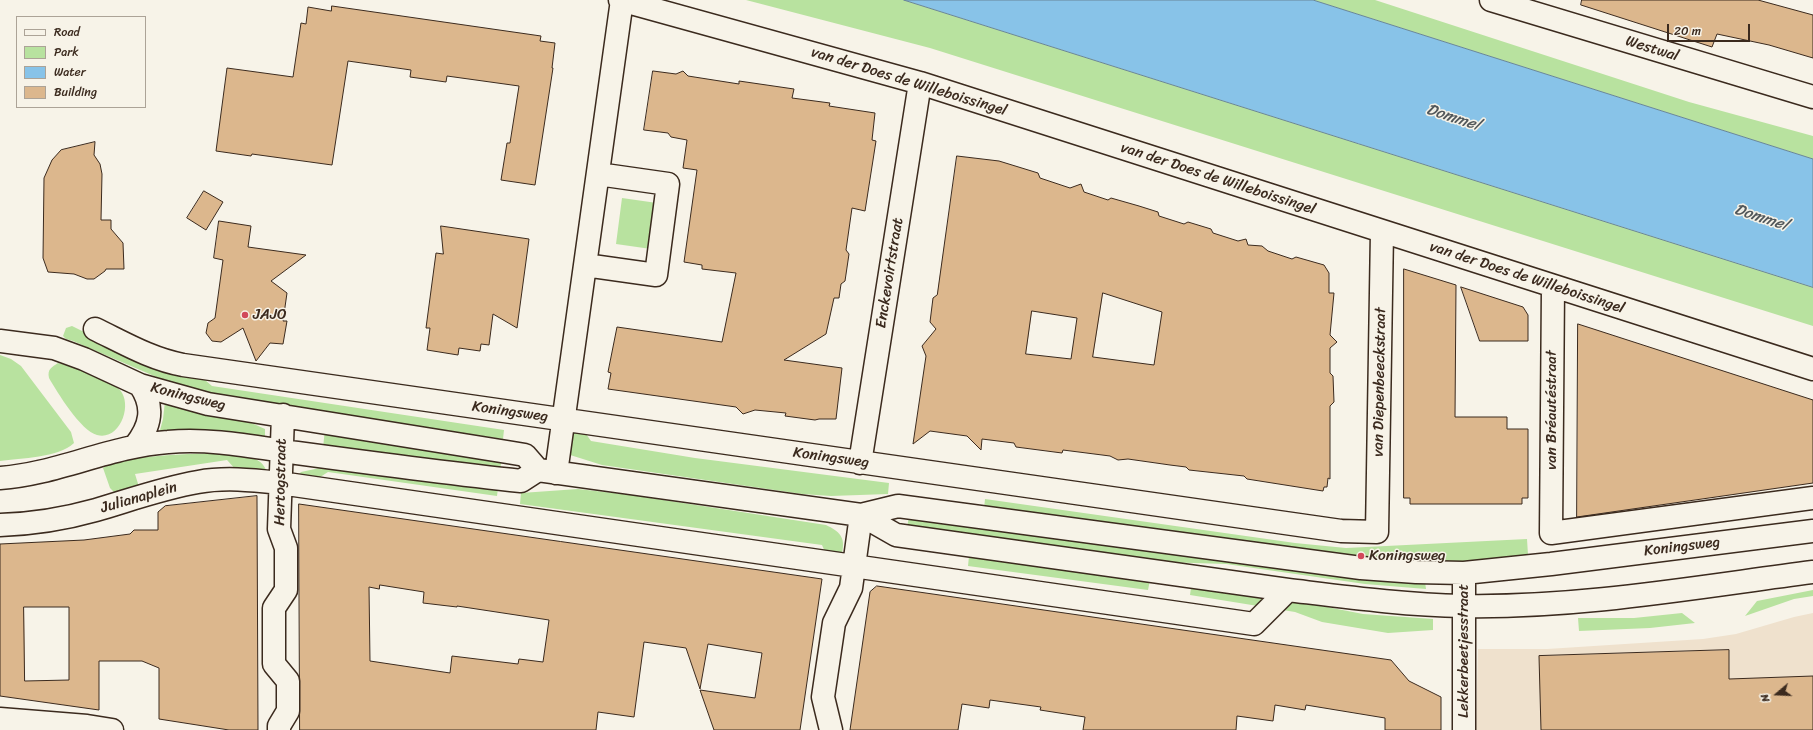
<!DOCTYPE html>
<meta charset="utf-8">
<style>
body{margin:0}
#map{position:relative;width:1813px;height:730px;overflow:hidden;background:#f7f3e8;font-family:Sriracha,sans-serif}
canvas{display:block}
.legend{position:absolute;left:16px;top:16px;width:130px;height:92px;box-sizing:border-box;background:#f7f3e8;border:1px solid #aca397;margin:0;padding:5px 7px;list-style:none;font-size:12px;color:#3b2a1e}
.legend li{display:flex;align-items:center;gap:8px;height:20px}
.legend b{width:20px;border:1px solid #aca397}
.north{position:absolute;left:1757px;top:674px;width:40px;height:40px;-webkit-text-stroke:3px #f7f3e8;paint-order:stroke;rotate:251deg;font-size:11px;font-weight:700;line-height:16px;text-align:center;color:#3b2a1e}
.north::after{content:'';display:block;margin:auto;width:14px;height:18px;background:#3b2a1e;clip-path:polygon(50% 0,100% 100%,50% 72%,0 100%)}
.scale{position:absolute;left:1667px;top:24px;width:83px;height:18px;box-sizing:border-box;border:2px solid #3b2a1e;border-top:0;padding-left:5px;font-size:12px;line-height:14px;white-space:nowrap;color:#3b2a1e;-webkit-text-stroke:3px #f7f3e8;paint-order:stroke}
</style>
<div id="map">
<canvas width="1813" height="730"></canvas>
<ul class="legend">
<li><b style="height:5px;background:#f7f3e8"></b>Road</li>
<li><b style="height:11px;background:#b8e29f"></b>Park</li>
<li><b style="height:11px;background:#88c3e8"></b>Water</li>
<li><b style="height:11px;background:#dcb78d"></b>Building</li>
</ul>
<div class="north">N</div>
<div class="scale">20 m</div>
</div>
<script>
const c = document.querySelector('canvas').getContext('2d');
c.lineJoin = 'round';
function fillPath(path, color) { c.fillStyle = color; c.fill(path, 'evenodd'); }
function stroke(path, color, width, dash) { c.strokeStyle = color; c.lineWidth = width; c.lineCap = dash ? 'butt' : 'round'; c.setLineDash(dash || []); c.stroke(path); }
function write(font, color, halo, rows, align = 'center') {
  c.font = font + ' Sriracha,sans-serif'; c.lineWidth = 3; c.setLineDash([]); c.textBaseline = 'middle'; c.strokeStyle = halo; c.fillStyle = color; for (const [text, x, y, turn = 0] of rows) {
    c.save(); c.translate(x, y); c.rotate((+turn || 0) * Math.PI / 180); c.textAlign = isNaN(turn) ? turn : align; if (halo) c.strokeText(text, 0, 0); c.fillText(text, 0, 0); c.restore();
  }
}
fillPath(new Path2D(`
 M1813 613V730H1476L1478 649H1547L1703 639 1736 634 1794 617Z`), '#efe1cd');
fillPath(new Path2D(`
 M746 0H904L1813 287V326L930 48Z
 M1313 0H1375L1689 102 1813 136V159Z
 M622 198 657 203 651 249 616 244Z
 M72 326 157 368 198 374 212 386 504 430 503 439 209 395 175 385 73 341 66 339 63 336 66 328Z
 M0 355 11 359 21 366 71 432 74 443C58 458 21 458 0 461Z
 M58 363C73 367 109 379 120 390 133 405 120 441 97 435 81 431 57 392 49 378 47 369 52 367 58 363Z
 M165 401C198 409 234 414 265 429V439L159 434 163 419Z
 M325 429 502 456 500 471 323 448Z
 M570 430 584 431 591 441 695 458 889 483 888 494 831 496 802 494 602 465 567 454Z
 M218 453C233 455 260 453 266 470L261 473 237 471 227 460 135 474 139 487 116 494 110 488 103 468C120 455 194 454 218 453Z
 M329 466 498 488 497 496 328 472 314 481 299 477V474L301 472Z
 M578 489 631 495 826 525C839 531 846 537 842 553L838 556 826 554 822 545 520 504 521 493Z
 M985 499 1295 543 1346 548 1527 539 1528 555 1462 564H1411L984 509Z
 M909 517 1425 582 1426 589 1365 584 1226 564 1130 561 907 527Z
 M969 556 1150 580 1148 590 968 566Z
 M1191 588 1327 607 1363 614 1433 619V630L1388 633 1322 622 1295 612 1190 595Z
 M1813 590V596L1794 599 1745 616 1757 601Z
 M1682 613 1695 623 1650 628 1579 631 1578 618H1634Z`), '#b8e29f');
const water = new Path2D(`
 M904 0H1313L1813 159V287Z`);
fillPath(water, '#88c3e8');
stroke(water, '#698697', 1);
const building = new Path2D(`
 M1582 0H1758L1813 15V58L1769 45 1717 34 1712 47 1581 5Z
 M332 6 541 36 540 41 555 43 552 68H553L535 185 501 180 507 143H510L519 86 447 76 446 82 410 77 411 70 348 61 332 165 252 154 251 156 216 151 227 68 293 77 301 23 306 24 308 7 331 11Z
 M653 71 676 74 683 71 688 76 739 84V81L794 89 792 98 830 103 829 106 875 113 872 140 876 141 865 211 852 208 846 250 849 254 845 281 841 284 839 298H834L826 334 784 360 842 368 836 419H819L815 420 785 416 786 413 755 410 743 414 736 407 608 389 611 373 608 372 617 327 722 342 736 273 702 269V265L684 262 697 170 683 168 687 140 671 137 668 133 644 130Z
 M95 142 94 155 100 164 102 174 101 220H111V229L123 243 124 269H106L105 271 94 279H87L74 274 48 272 43 258 44 178 52 160 61 150Z
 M957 156 999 161 1038 173 1040 178 1070 188 1081 184 1084 192 1108 200 1111 198 1139 206 1158 212 1159 216 1184 224 1188 222 1211 229 1213 233 1238 241 1246 239 1248 245 1262 246 1268 251 1292 259 1296 257 1324 265 1329 273V293H1334L1330 335 1337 342 1330 348V373L1333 376 1334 402 1330 406V479L1328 478 1327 487H1324L1323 491 1247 479 1244 476 1189 470 1186 467 1170 465 1128 459 1118 460 1110 456 1063 450 1062 453 1016 447 1014 443 982 439 981 450 967 436 930 431 913 444 926 356 922 346 936 329 930 322 933 298 937 295ZM1103 293 1162 312 1154 365 1093 357ZM1032 311 1077 318 1071 359 1026 354Z
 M204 191 223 202 206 230 187 218Z
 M219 221 251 226 248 247 306 255 271 281 287 293 283 321H287L283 344 270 343 256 361 243 328 221 342 212 341 206 333 208 323 215 318 223 260 214 258Z
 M441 226 529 239 517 328 493 314 489 345 481 344 480 351 459 348 458 355 427 350 430 328H426L436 253 443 254Z
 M1404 269 1456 285 1455 417H1507V429H1528V498H1522V504H1410V498H1404Z
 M1461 287 1523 307 1528 315V341H1480Z
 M1578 324 1813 400V483L1577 517Z
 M257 496 258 730H229L159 719V668L142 661H99V710L0 696V544L84 540 130 534 134 530H158V512L165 506ZM24 607H69V680L25 681Z
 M299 504 822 579 800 730H714L700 690 755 698 762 653 708 644 700 689 686 648 644 642 634 717 598 712 596 730H300ZM380 585 424 592 423 603 457 607V606L549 620 543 662 519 659 518 664 452 656 450 673 370 661 369 587 379 589Z
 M877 586 1391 660 1409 681 1441 697V730H1385V718L1306 705 1305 710 1275 705 1273 721 1237 716 1236 730H1083L1085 717 1040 710 1041 707 990 700 989 708 962 704 958 730H850L870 592Z
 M1729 650V679L1813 676V730H1541L1539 656Z`);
fillPath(building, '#dcb78d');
stroke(building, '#3b2a1e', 1);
const minor = new Path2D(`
 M620 0 920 83 1813 369
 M1491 0 1813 97
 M585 265 656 275 668 184 598 174
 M1553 287 1551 533 1813 498
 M95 329C124 343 151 359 183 365L1341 531 1377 532 1382 232
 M0 341 54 348 84 359 140 385 208 404 507 452 525 455 538 470 861 515 896 535 1288 590C1346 597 1405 605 1463 606 1580 608 1697 587 1813 572
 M135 446C151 426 155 407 140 385
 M860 463 920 83
 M556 473 622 0
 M0 478C57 474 110 446 168 442 211 438 254 447 297 453 371 463 446 473 521 481L538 470
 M861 515 898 506 1361 568 1416 572 1464 573 1551 564 1813 531
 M0 525C33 524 64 519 96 510 130 500 163 488 198 482 225 477 252 480 280 483L1254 624 1288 590
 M1464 573V730
 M0 719 87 726 112 730
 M279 730V726L288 711V681L274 664V608L286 590V548L279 529 283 415
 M831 730 823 697 834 623 851 588 861 515`);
stroke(minor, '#3b2a1e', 25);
stroke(minor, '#f7f3e8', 22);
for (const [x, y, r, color] of [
 [245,315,4,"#d1495b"],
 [1361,556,4,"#d1495b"]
]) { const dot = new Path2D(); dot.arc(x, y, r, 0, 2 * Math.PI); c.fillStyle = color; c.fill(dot); stroke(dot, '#f7f3e8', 1.5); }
write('15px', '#3b2a1e', '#f7f3e8', [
 ["Westwal",1652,49,17],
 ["van der Does de Willeboissingel",909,82,17],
 ["van der Does de Willeboissingel",1218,179,18],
 ["Enckevoirtstraat",890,273,-81],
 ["van der Does de Willeboissingel",1527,278,18],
 ["van Diepenbeeckstraat",1380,382,-89],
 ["Koningsweg",188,397,14],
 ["van Bréautéstraat",1552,410,-90],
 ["Koningsweg",510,412,8],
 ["Koningsweg",831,458,8],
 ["Hertogstraat",281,482,-89],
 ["Julianaplein",139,498,-16],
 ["Koningsweg",1682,547,-7],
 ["Lekkerbeetjesstraat",1464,651,-90]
]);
write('15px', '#3b2a1e', '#f7f3e8', [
 ["JAJO",253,315],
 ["Koningsweg",1369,556]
], 'left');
write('italic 16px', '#52585b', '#f7f3e8', [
 ["Dommel",1453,118,18],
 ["Dommel",1761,218,18]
]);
</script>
